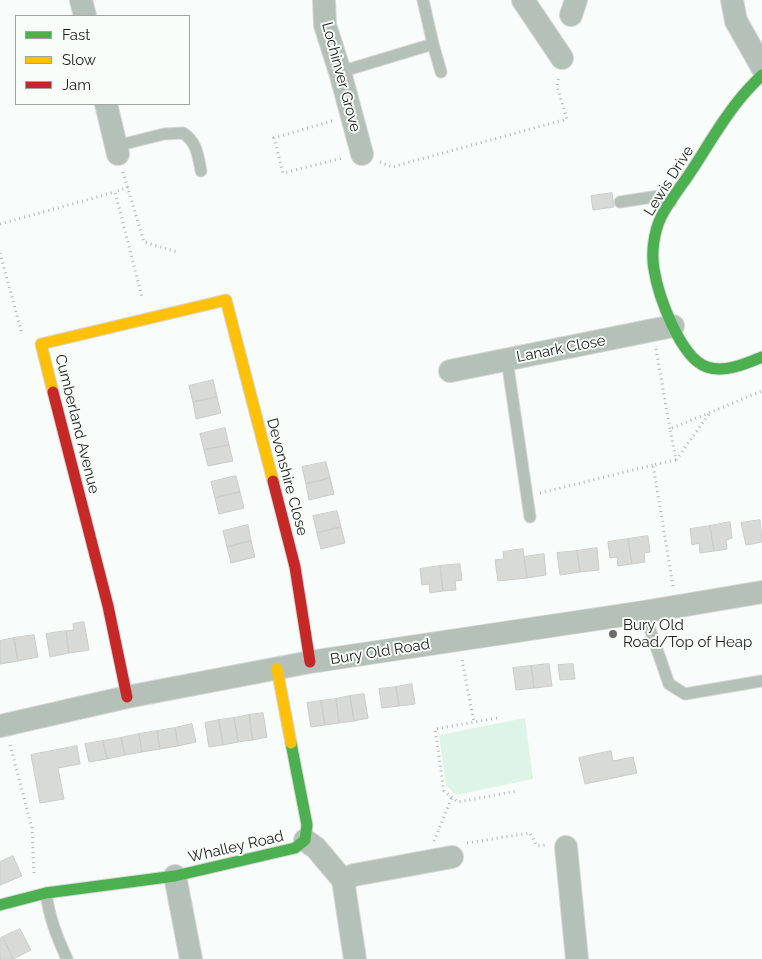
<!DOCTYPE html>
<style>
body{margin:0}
#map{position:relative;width:762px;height:959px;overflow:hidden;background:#f8fcfa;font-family:Raleway,sans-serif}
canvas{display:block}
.legend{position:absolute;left:15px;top:15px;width:175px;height:90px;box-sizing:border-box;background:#f7fdf9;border:1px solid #9fa4a1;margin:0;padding:6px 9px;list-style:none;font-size:15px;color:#1c1e1d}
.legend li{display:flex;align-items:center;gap:10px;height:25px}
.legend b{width:25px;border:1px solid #9fa4a1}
</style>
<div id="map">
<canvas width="762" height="959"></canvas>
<ul class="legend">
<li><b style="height:6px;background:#4caf50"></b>Fast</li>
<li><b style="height:6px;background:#ffc107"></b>Slow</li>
<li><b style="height:6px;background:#c62828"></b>Jam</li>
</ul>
</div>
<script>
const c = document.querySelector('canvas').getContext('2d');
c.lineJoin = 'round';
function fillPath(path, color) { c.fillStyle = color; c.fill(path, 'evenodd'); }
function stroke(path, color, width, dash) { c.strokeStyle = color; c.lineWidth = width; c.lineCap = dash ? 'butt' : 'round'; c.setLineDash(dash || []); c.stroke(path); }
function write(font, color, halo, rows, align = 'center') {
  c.font = font + ' Raleway,sans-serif'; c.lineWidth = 4; c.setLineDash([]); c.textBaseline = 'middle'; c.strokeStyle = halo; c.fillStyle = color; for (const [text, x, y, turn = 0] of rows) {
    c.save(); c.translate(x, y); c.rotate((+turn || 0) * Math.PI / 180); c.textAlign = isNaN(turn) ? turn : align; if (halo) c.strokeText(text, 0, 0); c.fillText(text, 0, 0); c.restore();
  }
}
fillPath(new Path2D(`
 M525 718 533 779 456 795 446 785 439 735Z`), '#def4e7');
const building = new Path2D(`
 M612 193 614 207 593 210 591 196Z
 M213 380 217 397 193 402 189 386Z
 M217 397 221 413 196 419 193 402Z
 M225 428 229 445 204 450 200 434Z
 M229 445 233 461 208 466 204 450Z
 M326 462 330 478 306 484 302 467Z
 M236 476 240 492 215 498 211 482Z
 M330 478 334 494 309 500 306 484Z
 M240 492 244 508 219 514 215 498Z
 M337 511 341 527 317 533 313 516Z
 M760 520 762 542 746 545 741 523Z
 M730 522 732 538 726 540 727 549 714 551 710 526Z
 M248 525 251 541 227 547 223 531Z
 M710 526 714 551 700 553 699 543 692 545 690 529Z
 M341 527 345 543 321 549 317 533Z
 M648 536 650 552 644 553 645 562 632 564 628 539Z
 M628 539 632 564 618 566 617 557 610 558 608 542Z
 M251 541 255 557 231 563 227 547Z
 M597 548 599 570 580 572 577 551Z
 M523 549 527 578 498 581 495 560 504 559 503 552Z
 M577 551 580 572 560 575 557 553Z
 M544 554 546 575 527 578 524 557Z
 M460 564 462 580 455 581 456 590 443 591 440 566Z
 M440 566 443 591 430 593 429 584 422 585 420 569Z
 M84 622 89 650 69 653 66 631 74 630 73 624Z
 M66 631 69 653 50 657 46 634Z
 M34 635 38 657 18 661 14 638Z
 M14 638 18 661 0 664V641Z
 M549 664 552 686 534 688 531 666Z
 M573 664 575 679 560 680 558 665Z
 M531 666 534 688 516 690 513 668Z
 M412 684 415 704 399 706 396 687Z
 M396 687 399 706 382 708 379 689Z
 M364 694 368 718 354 721 350 696Z
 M350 696 354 721 339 723 336 699Z
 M336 699 339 723 325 725 321 701Z
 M321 701 325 725 311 727 307 703Z
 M263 713 267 737 253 740 249 715Z
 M249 715 253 740 238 742 234 718Z
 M234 718 238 742 223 745 219 720Z
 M219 720 223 745 209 747 205 723Z
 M192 724 196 742 178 746 175 728Z
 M175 728 178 746 160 749 157 731Z
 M157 731 160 749 142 752 139 734Z
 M139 734 142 752 125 755 121 738Z
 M121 738 125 755 107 759 103 741Z
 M103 741 107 759 89 762 85 744Z
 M77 746 80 764 58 768 64 799 40 803 31 755Z
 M611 751 613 761 633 757 637 773 585 784 579 758Z
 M13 856 22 876 0 885V862Z
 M20 929 31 950 13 959 3 937Z
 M3 937 13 959H0V939Z`);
fillPath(building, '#d8dad8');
stroke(building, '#cacdcb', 1);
const lane = new Path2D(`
 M433 44 441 72
 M340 72 433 44 423 0
 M116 146 164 134 183 133C197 142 198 156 201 171
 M620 202 659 196 671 202
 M507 360 530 517
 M644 612 669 684 685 694 762 681
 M46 893C49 917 57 937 67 959`);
const street = new Path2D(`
 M81 0 85 16
 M324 0 325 25 340 72 362 154
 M523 0 562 58
 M732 0 736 21 762 67
 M571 15 576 0
 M106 104 118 154
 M450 371 673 326
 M0 726 127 697 310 662 644 612 762 592
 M305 840 316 848 343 880 355 959
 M566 847 577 959
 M175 876 191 959
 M343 880 354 875 452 857`);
const fast = new Path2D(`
 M762 75C754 83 746 91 739 100 720 123 705 151 688 176 679 189 668 203 661 217 654 232 651 253 654 269 658 295 680 358 707 367 725 373 745 364 762 357
 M0 905 46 893 175 876 295 848 305 840 307 825 291 743`);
const slow = new Path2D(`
 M53 392 41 344 226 300 273 481
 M277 669 291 743`);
const jam = new Path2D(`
 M53 392 108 606 127 697
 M273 481 295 567 310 662`);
stroke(lane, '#d6d8d7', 13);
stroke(street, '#d6d8d7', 24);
stroke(fast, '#d6d8d7', 13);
stroke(slow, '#d6d8d7', 13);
stroke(jam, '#d6d8d7', 13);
stroke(new Path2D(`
 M332 121 274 138 283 173 343 158
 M380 162 392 167 567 119 557 86 559 76
 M123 172 144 242 177 252
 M128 187 115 192 142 297
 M0 224 115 192
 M0 253 22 334
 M656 349 670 429
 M676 460 709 414
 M540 493 653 465
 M673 586 653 465 676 460 670 429 762 391
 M462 660 474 722
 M497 718 435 729 444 791 458 802 517 791
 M10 745 32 828 34 873
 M434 841 452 797
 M467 843 530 833 537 846 546 845`), '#b1b8b4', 3, [1, 4]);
stroke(lane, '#b5c0b9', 11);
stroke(street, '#b5c0b9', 22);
stroke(fast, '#4caf50', 11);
stroke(slow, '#ffc107', 11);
stroke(jam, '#c62828', 11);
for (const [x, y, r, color] of [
 [613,634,5,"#696c6a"]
]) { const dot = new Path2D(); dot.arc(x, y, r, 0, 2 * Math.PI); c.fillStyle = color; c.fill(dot); stroke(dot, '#f7fdf9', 2); }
write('15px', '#1c1e1d', '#f7fdf9', [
 ["Lochinver Grove",341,77,75],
 ["Lewis Drive",669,181,-58],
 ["Lanark Close",561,349,-11],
 ["Cumberland Avenue",77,424,76],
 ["Devonshire Close",287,477,75],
 ["Bury Old Road",380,652,-9],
 ["Whalley Road",236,847,-13]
]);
write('15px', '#1c1e1d', '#f7fdf9', [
 ["Bury Old",623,625],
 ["Road/Top of Heap",623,642]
], 'left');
</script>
